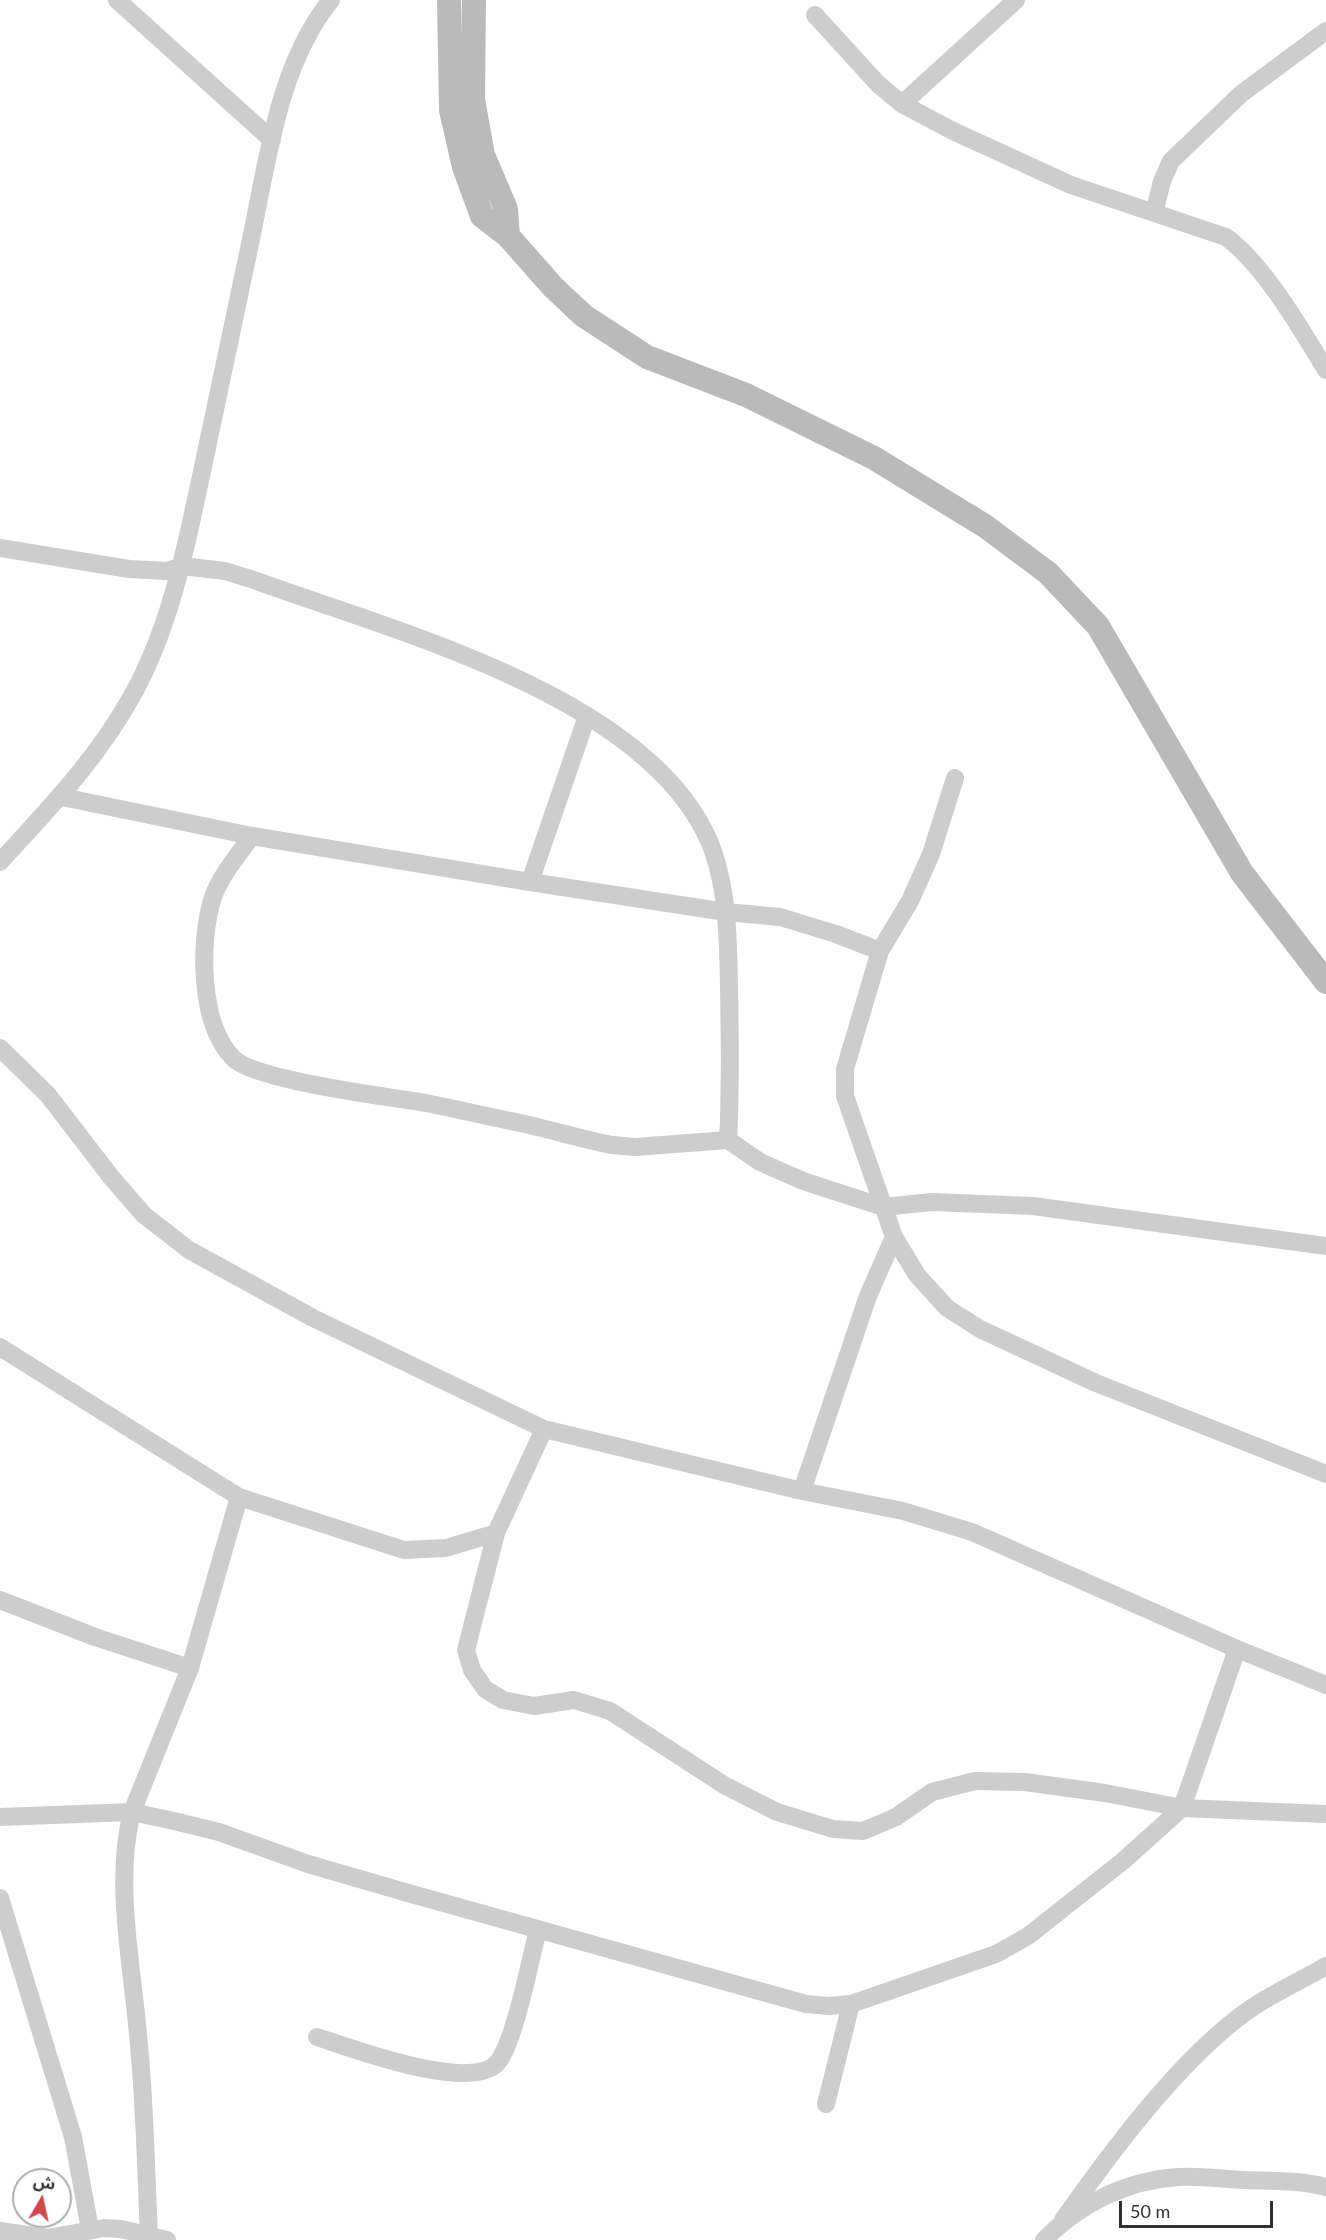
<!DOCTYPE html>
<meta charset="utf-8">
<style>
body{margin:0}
#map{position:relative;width:1326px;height:2240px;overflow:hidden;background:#fff;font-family:Lato,"Noto Sans Arabic",sans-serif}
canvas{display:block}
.north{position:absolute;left:12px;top:2168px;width:60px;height:60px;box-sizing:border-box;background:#fff;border:2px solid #acacac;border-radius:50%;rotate:9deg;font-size:16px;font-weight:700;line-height:24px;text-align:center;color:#303030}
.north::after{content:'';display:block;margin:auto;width:21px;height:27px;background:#d2464c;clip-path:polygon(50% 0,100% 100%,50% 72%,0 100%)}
.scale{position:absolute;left:1119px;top:2201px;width:154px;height:27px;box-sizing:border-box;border:3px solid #303030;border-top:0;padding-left:8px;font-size:18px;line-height:21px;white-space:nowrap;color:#303030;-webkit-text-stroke:4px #fff;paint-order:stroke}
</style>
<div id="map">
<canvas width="1326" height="2240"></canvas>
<div class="north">ش</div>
<div class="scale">50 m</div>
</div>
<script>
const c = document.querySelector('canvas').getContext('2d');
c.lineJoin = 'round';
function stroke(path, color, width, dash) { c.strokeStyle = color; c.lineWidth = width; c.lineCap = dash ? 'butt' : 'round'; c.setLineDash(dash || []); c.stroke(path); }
stroke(new Path2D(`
 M117 0 272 140
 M815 15 878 84 902 104 1016 0
 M902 104 953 131 1071 185 1226 237C1264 265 1301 329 1326 370
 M1154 213 1162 181 1171 161 1241 94 1326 31
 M0 548 129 569 167 571 182 566 225 571 254 580C392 631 658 698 713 851 728 894 728 941 729 986 730 1037 731 1088 728 1140L760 1162 803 1181 883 1207 932 1202 1033 1206 1326 1246
 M955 778 931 854 910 901 880 951 845 1069V1096L894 1237 917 1275 947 1308 980 1329 1096 1383 1326 1474
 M62 797 252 836 530 882 726 912 780 917 836 934 880 951
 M252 836C238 855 221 875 213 897 199 941 199 1023 233 1058 255 1081 393 1097 431 1104 456 1109 481 1115 506 1120 542 1127 577 1138 612 1145L635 1147 728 1140
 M0 862C50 807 95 762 132 696 172 624 187 542 204 462 219 389 235 317 250 244 267 164 278 65 331 0
 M530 882 587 716
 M0 1048 48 1095 111 1177 144 1215 189 1250 313 1318 544 1429 802 1491 903 1511 972 1532 1237 1649 1326 1685
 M0 1347 239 1497 404 1550 446 1548 496 1533
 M544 1429 496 1533 466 1650 472 1670 485 1689 503 1700 534 1706 574 1700 610 1711 724 1785 777 1812 833 1829 863 1831 896 1817 932 1792 975 1781 1025 1782 1105 1793 1182 1808 1326 1814
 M802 1491 868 1296 894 1237
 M0 1600 95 1637 190 1668
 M0 1817 132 1812 174 1821 219 1832 308 1864 408 1893 806 2004 829 2006 851 2004 996 1954 1028 1936 1123 1861 1182 1808 1237 1649
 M0 1898 73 2137 90 2229
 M317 2037C351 2048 473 2094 498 2062 515 2040 530 1960 538 1930
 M826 2104 851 2004
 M1063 2220C1111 2152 1176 2064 1243 2014 1268 1995 1299 1982 1326 1966
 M0 2231 47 2238 104 2228 121 2229 167 2240
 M149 2237C146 2170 145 2102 138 2035 132 1963 114 1882 132 1812L190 1668 239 1497
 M1044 2240C1079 2204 1127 2180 1179 2177 1200 2176 1222 2179 1243 2180 1271 2181 1299 2180 1326 2187`), '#cdcdcd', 18);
stroke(new Path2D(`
 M449 0 451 110 464 167 482 216 508 236 553 287 584 316 647 357 746 395 874 458 985 526 1048 573 1098 626 1242 873 1326 982
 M474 0 473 99 483 155 506 209 508 236`), '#bababa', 24);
</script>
